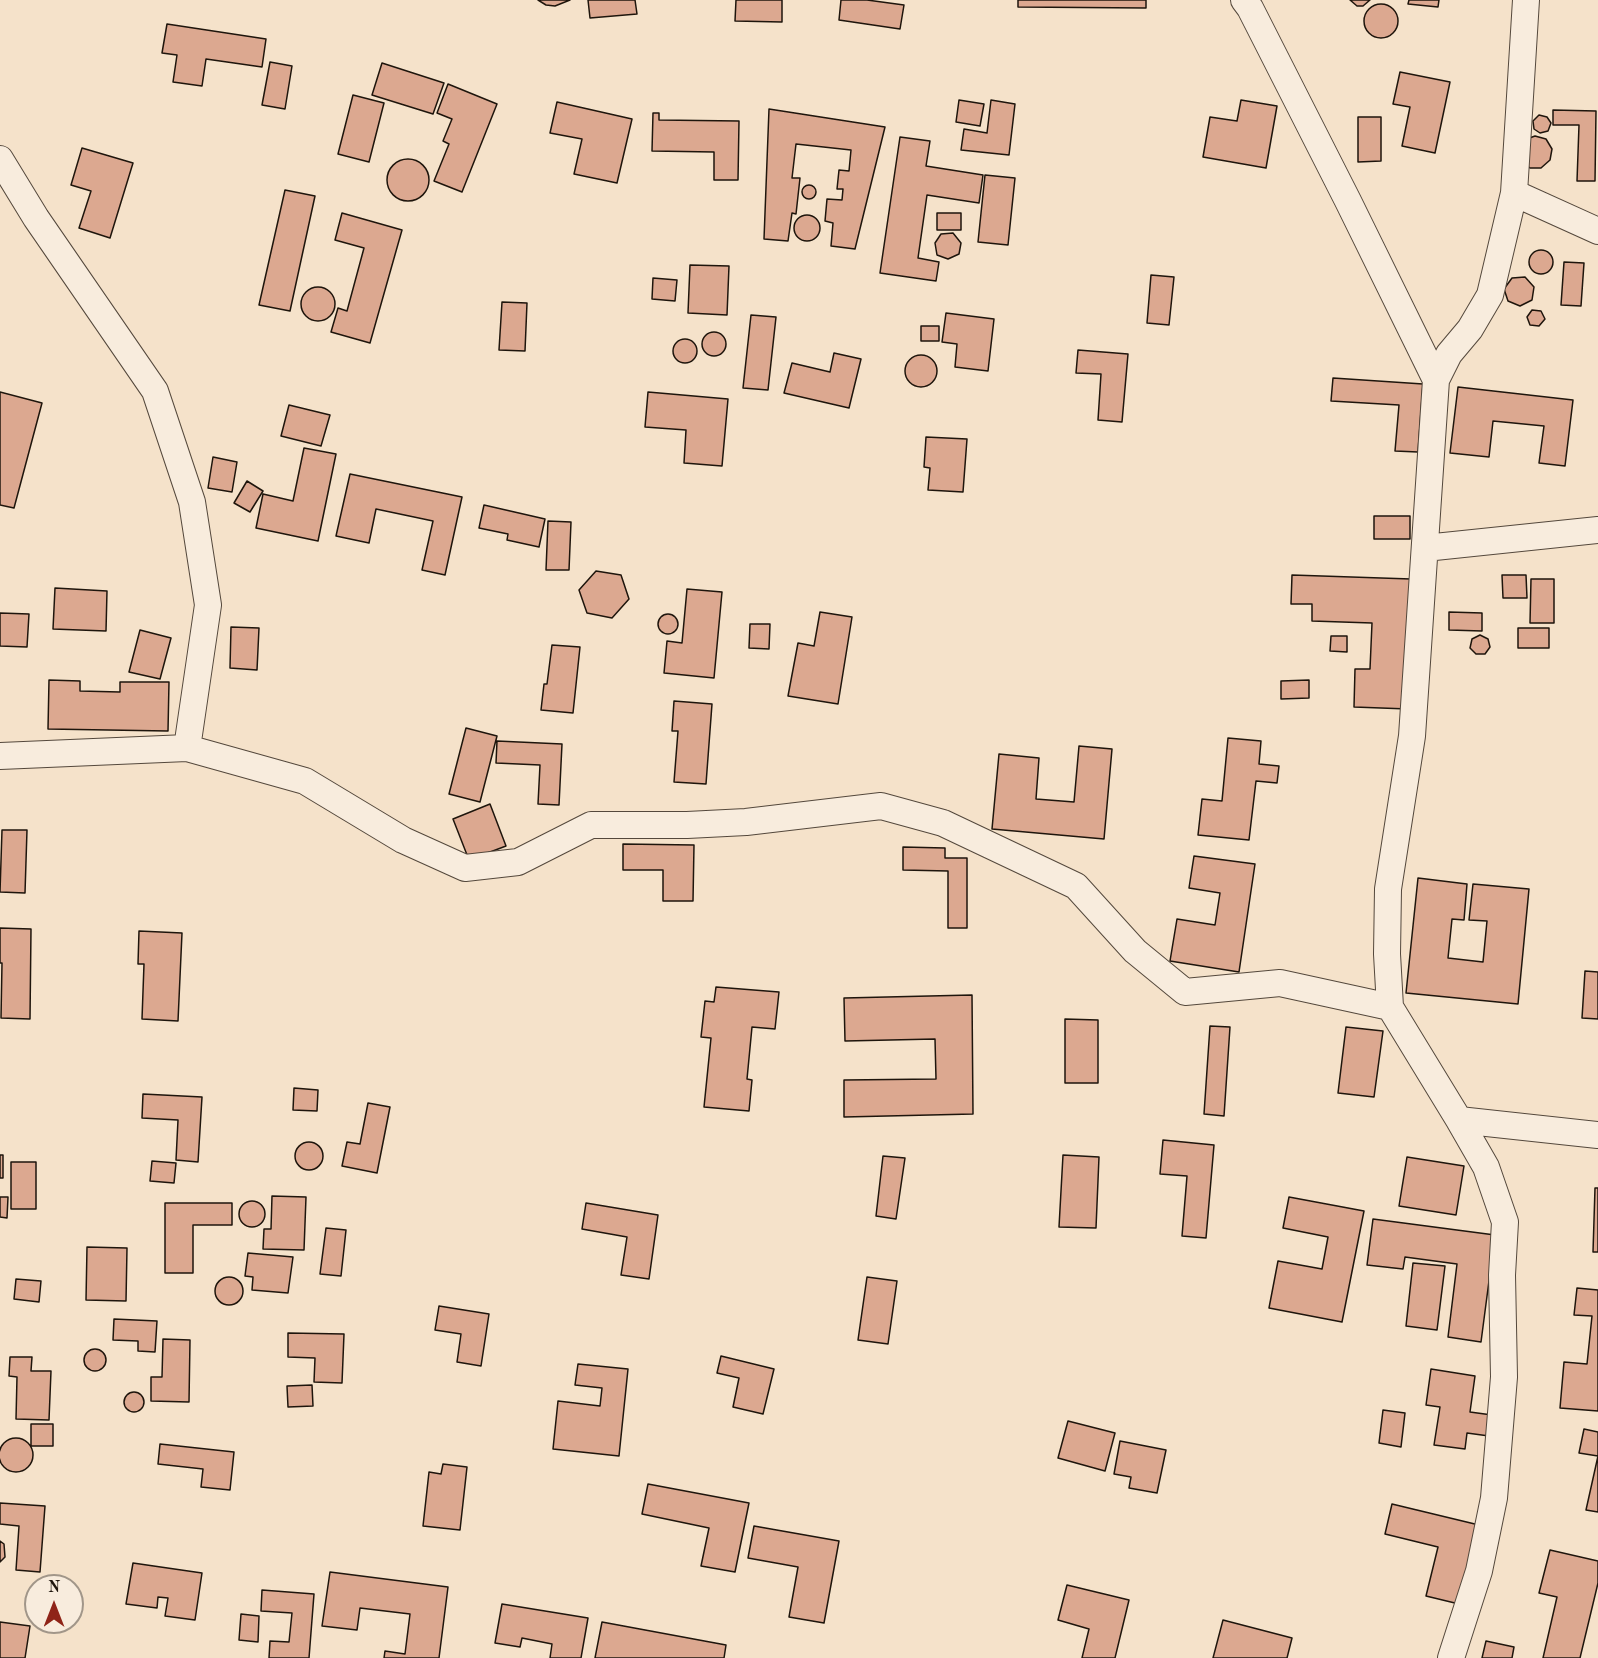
<!DOCTYPE html>
<style>
body{margin:0}
#map{position:relative;width:1598px;height:1658px;overflow:hidden;background:#f5e2ca;font-family:"Old Standard TT",serif}
canvas{display:block}
.north{position:absolute;left:24px;top:1574px;width:60px;height:60px;box-sizing:border-box;background:#f8ecdd;border:2px solid #a19689;border-radius:50%;rotate:0deg;font-size:16px;font-weight:700;line-height:24px;text-align:center;color:#1e150c}
.north::after{content:'';display:block;margin:auto;width:21px;height:27px;background:#8f2418;clip-path:polygon(50% 0,100% 100%,50% 72%,0 100%)}
</style>
<div id="map">
<canvas width="1598" height="1658"></canvas>
<div class="north">N</div>
</div>
<script>
const c = document.querySelector('canvas').getContext('2d');
c.lineJoin = 'round';
function fillPath(path, color) { c.fillStyle = color; c.fill(path, 'evenodd'); }
function stroke(path, color, width, dash) { c.strokeStyle = color; c.lineWidth = width; c.lineCap = dash ? 'butt' : 'round'; c.setLineDash(dash || []); c.stroke(path); }
const building = new Path2D(`
 M538 0H570L555 6 546 5Z
 M588 0H635L637 14 590 18Z
 M736 0H782V22L735 21Z
 M841 0H867L904 5 900 29 839 20Z
 M1018 0H1146V8L1018 7Z
 M1350 0H1370L1363 6H1357Z
 M1409 0H1439L1438 7 1408 4Z
 M1364 21a17 17 0 1 1 34 0a17 17 0 1 1-34 0Z
 M167 24 266 39 262 67 206 59 202 86 173 82 177 55 162 53Z
 M270 62 292 66 285 109 262 105Z
 M382 63 444 83 433 114 372 95Z
 M1400 72 1450 82 1435 153 1402 146 1410 107 1393 104Z
 M448 84 497 104 462 192 434 181 449 144 443 141 452 119 437 113Z
 M353 95 384 103 369 162 338 154Z
 M959 100 984 104 980 126 956 122Z
 M991 100 1015 104 1009 155 961 150 964 129 987 133Z
 M1241 100 1277 106 1266 168 1203 157 1210 117 1237 121Z
 M557 102 632 119 617 183 574 174 582 139 550 133Z
 M769 109 885 127 855 249 831 246 833 223 825 221 827 199 842 200 843 189H837L839 170 849 171 851 150 796 144 792 178H800L796 214 792 213 788 241 764 239Z
 M1553 110 1596 111 1595 181H1577L1579 125H1553Z
 M653 113H659V120L739 121 738 180H714V152L652 151Z
 M1539 115 1547 117 1551 123 1548 131 1540 133 1534 129 1533 121Z
 M1358 117H1381V161L1358 162Z
 M1535 136 1546 139 1552 149 1550 160 1541 168H1530L1521 161 1524 140Z
 M900 137 930 141 926 166 983 175 979 203 927 195 918 258 939 262 936 281 880 273Z
 M82 148 133 163 110 238 79 228 91 191 71 185Z
 M387 180a21 21 0 1 1 42 0a21 21 0 1 1-42 0Z
 M985 175 1015 178 1008 245 978 242Z
 M802 192a7 7 0 1 1 14 0a7 7 0 1 1-14 0Z
 M285 190 315 196 290 311 259 305Z
 M342 213 402 230 370 343 331 332 338 308 347 311 364 248 335 240Z
 M937 213H961V230H937Z
 M794 228a13 13 0 1 1 26 0a13 13 0 1 1-26 0Z
 M953 233 961 243 959 254 948 259 937 255 935 243 941 234Z
 M1529 262a12 12 0 1 1 24 0a12 12 0 1 1-24 0Z
 M1564 262 1584 263 1581 306 1561 305Z
 M690 265 729 266 727 315 688 313Z
 M1151 275 1174 277 1169 325 1147 323Z
 M1525 277 1534 287 1532 300 1520 306 1508 301 1504 289 1512 278Z
 M653 278 677 280 675 301 652 299Z
 M301 304a17 17 0 1 1 34 0a17 17 0 1 1-34 0Z
 M502 302 527 303 525 351 499 350Z
 M1532 310 1541 311 1545 319 1539 326 1530 325 1527 317Z
 M946 313 994 319 988 371 955 367 957 344 942 342Z
 M751 315 776 317 768 390 743 388Z
 M921 326H939V341H921Z
 M702 344a12 12 0 1 1 24 0a12 12 0 1 1-24 0Z
 M673 351a12 12 0 1 1 24 0a12 12 0 1 1-24 0Z
 M1078 350 1128 354 1122 422 1098 420 1101 374 1076 373Z
 M834 353 861 359 849 408 784 393 792 363 830 372Z
 M905 371a16 16 0 1 1 32 0a16 16 0 1 1-32 0Z
 M1333 378 1423 384 1418 452 1395 451 1399 405 1331 401Z
 M1458 387 1573 400 1565 466 1539 463 1544 426 1493 421 1489 457 1450 453Z
 M0 392 42 403 14 508 0 505Z
 M648 392 728 399 722 466 684 463 686 430 645 427Z
 M289 405 330 415 321 446 281 436Z
 M926 437 967 439 963 492 928 490 930 468 924 467Z
 M304 448 336 454 318 541 256 528 263 494 293 501Z
 M213 457 237 462 232 492 208 488Z
 M350 474 462 497 445 575 422 570 433 521 376 509 369 543 336 536Z
 M247 481 263 491 250 512 234 503Z
 M484 505 545 519 539 547 507 540 508 534 479 528Z
 M1374 516H1410V539H1374Z
 M548 521 571 522 569 570H546Z
 M596 571 621 575 629 599 612 618 587 613 579 590Z
 M1292 575 1411 579 1408 709 1354 707 1355 669H1370L1372 623 1312 621V604H1291Z
 M1502 575H1526L1527 598H1503Z
 M1531 579H1554V623H1530Z
 M55 588 107 591 106 631 53 629Z
 M687 589 722 592 714 678 664 673 667 641 682 643Z
 M820 612 852 617 838 704 788 696 798 643 814 646Z
 M1449 612 1482 613V631L1449 630Z
 M0 613 29 614 27 647 0 646Z
 M658 624a10 10 0 1 1 20 0a10 10 0 1 1-20 0Z
 M750 624H770L769 649 749 648Z
 M231 627 259 628 257 670 230 668Z
 M1518 628H1549V648H1518Z
 M140 630 171 638 160 679 129 672Z
 M1480 635 1488 639 1490 647 1485 654H1476L1470 648 1472 639Z
 M1331 636H1347V652L1330 651Z
 M552 645 580 647 573 713 541 710 544 684H547Z
 M49 680 80 681V691L120 692V682H169L168 731 48 729Z
 M1309 680V698L1281 699V681Z
 M674 701 712 704 706 784 674 782 678 731H672Z
 M466 728 497 736 480 802 449 794Z
 M1228 738 1261 741 1259 764 1279 766 1277 783 1256 781 1249 840 1198 835 1202 799 1222 801Z
 M497 741 562 744 559 805 538 804 540 765 496 763Z
 M1079 746 1112 749 1104 839 992 829 999 754 1039 758 1036 799 1074 802Z
 M490 804 506 846 469 860 453 819Z
 M2 830H27L25 893 0 892Z
 M623 844 694 845 693 901H663V870H623Z
 M903 847 945 848V858H967V928H948V871L903 870Z
 M1194 856 1255 864 1239 972 1170 961 1177 919 1215 925 1220 893 1189 888Z
 M1418 878 1467 884 1464 920 1452 919 1448 958 1483 962 1487 921 1469 920 1473 884 1529 889 1518 1004 1406 993Z
 M0 928 31 929 30 1019 1 1018 2 963H0Z
 M139 931 182 933 178 1021 142 1019 144 964H138Z
 M1585 971 1598 972V1019L1582 1018Z
 M716 987 779 992 775 1029 752 1027 747 1079 752 1080 749 1111 704 1107 711 1038 701 1037 705 1001 714 1002Z
 M972 995 973 1114 844 1117V1080L936 1079 935 1039 845 1041 844 998Z
 M1065 1019 1098 1020V1083H1065Z
 M1210 1026 1230 1027 1224 1116 1204 1114Z
 M1346 1027 1383 1031 1374 1097 1338 1093Z
 M294 1088 318 1090 317 1111 293 1110Z
 M143 1094 202 1097 198 1162 176 1160 178 1120 142 1118Z
 M368 1103 390 1107 377 1173 342 1166 347 1142 360 1144Z
 M1163 1140 1214 1145 1206 1238 1182 1236 1187 1176 1160 1174Z
 M295 1156a14 14 0 1 1 28 0a14 14 0 1 1-28 0Z
 M0 1155H3V1178H0Z
 M1063 1155 1099 1157 1096 1228 1059 1227Z
 M883 1156 905 1158 896 1219 876 1216Z
 M1407 1157 1464 1166 1456 1215 1399 1206Z
 M152 1161 176 1163 174 1183 150 1181Z
 M11 1162H36V1209H11Z
 M1595 1188H1598V1252H1593Z
 M272 1196 306 1197 304 1250 263 1249 264 1229H271Z
 M0 1197H8L7 1218 0 1217Z
 M1289 1197 1364 1211 1342 1322 1269 1308 1278 1261 1322 1269 1328 1237 1283 1228Z
 M239 1214a13 13 0 1 1 26 0a13 13 0 1 1-26 0Z
 M165 1203H232V1225H193V1273H165Z
 M586 1203 658 1215 649 1279 621 1275 627 1237 582 1229Z
 M1373 1219 1495 1235 1481 1342 1448 1337 1457 1264 1405 1257 1403 1269 1367 1265Z
 M326 1228 346 1230 341 1276 320 1274Z
 M87 1247 127 1248 126 1301 86 1300Z
 M248 1253 293 1257 288 1293 252 1290 253 1277 245 1276Z
 M1413 1263 1445 1266 1437 1330 1406 1326Z
 M867 1277 897 1281 888 1344 858 1340Z
 M215 1291a14 14 0 1 1 28 0a14 14 0 1 1-28 0Z
 M16 1279 41 1281 39 1302 14 1299Z
 M1577 1288 1598 1290V1411L1560 1408 1564 1362 1587 1364 1592 1316 1574 1315Z
 M439 1306 489 1314 481 1366 457 1362 461 1334 435 1330Z
 M114 1319 157 1321 155 1352 138 1351V1341L113 1340Z
 M288 1333 344 1334 342 1383 314 1382 315 1358 288 1357Z
 M163 1339 190 1340 189 1402 151 1401V1377H162Z
 M84 1360a11 11 0 1 1 22 0a11 11 0 1 1-22 0Z
 M721 1356 774 1369 763 1414 733 1407 739 1378 717 1373Z
 M10 1357H32L31 1371H51L49 1420 16 1419 17 1377 9 1376Z
 M578 1364 628 1369 619 1456 553 1449 558 1401 600 1406 602 1388 575 1385Z
 M1431 1369 1475 1376 1470 1412 1492 1415 1489 1436 1467 1433 1465 1449 1434 1445 1440 1407 1426 1405Z
 M312 1385 313 1406 288 1407 287 1386Z
 M124 1402a10 10 0 1 1 20 0a10 10 0 1 1-20 0Z
 M1383 1410 1405 1413 1401 1447 1379 1443Z
 M1068 1421 1115 1433 1105 1471 1058 1458Z
 M31 1424H53V1446H31Z
 M1584 1429 1598 1432V1512L1586 1510 1598 1456 1579 1453Z
 M-1 1455a17 17 0 1 1 34 0a17 17 0 1 1-34 0Z
 M1120 1441 1166 1450 1157 1493 1129 1488 1131 1477 1114 1474Z
 M160 1444 234 1452 230 1490 201 1487 203 1469 158 1464Z
 M443 1464 467 1467 460 1530 423 1526 429 1472 441 1474Z
 M648 1484 749 1503 735 1572 701 1566 709 1528 642 1514Z
 M0 1503 45 1506 40 1572 16 1570 19 1526 0 1524Z
 M1392 1504 1479 1525 1459 1604 1426 1596 1438 1547 1385 1534Z
 M754 1526 839 1541 824 1623 789 1617 798 1567 748 1558Z
 M0 1541 4 1544 5 1557 0 1562Z
 M1550 1550 1598 1561V1583L1580 1658H1543L1557 1597 1539 1593Z
 M133 1563 202 1573 195 1620 165 1616 168 1598 158 1597 157 1608 126 1604Z
 M330 1572 448 1587 439 1658H384L385 1651 405 1654 410 1614 360 1608 357 1630 322 1626Z
 M1067 1585 1129 1600 1115 1658H1082L1089 1629 1058 1620Z
 M262 1590 314 1594 309 1658H269L270 1641 289 1642 292 1613 261 1611Z
 M502 1604 588 1618 581 1658H550L552 1644 522 1638 520 1647 495 1643Z
 M241 1614 259 1616 258 1642 239 1640Z
 M1223 1620 1292 1638 1287 1658H1213Z
 M0 1622 30 1626 25 1658H0Z
 M602 1622 726 1645 724 1658H595Z
 M1486 1641 1514 1647 1512 1658H1482Z`);
fillPath(building, '#dca890');
stroke(building, '#1e150c', 1.5);
const street = new Path2D(`
 M1244 0 1250 8 1348 201 1436 380
 M0 159 36 218 155 391 192 502 208 605 187 748
 M1514 193 1598 231
 M1425 548 1598 530
 M0 756 187 748 305 781 403 840 465 868 518 862 591 825H687L746 822 881 806 943 823 1076 886 1135 951 1185 992 1280 983 1390 1007
 M1459 1120 1598 1135
 M1451 1658 1479 1571 1494 1498 1504 1377 1502 1275 1505 1222 1486 1167 1459 1120 1390 1007 1387 954 1388 889 1412 736 1436 380 1449 354 1470 329 1490 295 1514 193 1526 0`);
stroke(street, '#54483c', 28);
stroke(street, '#f8ecdd', 26);
</script>
